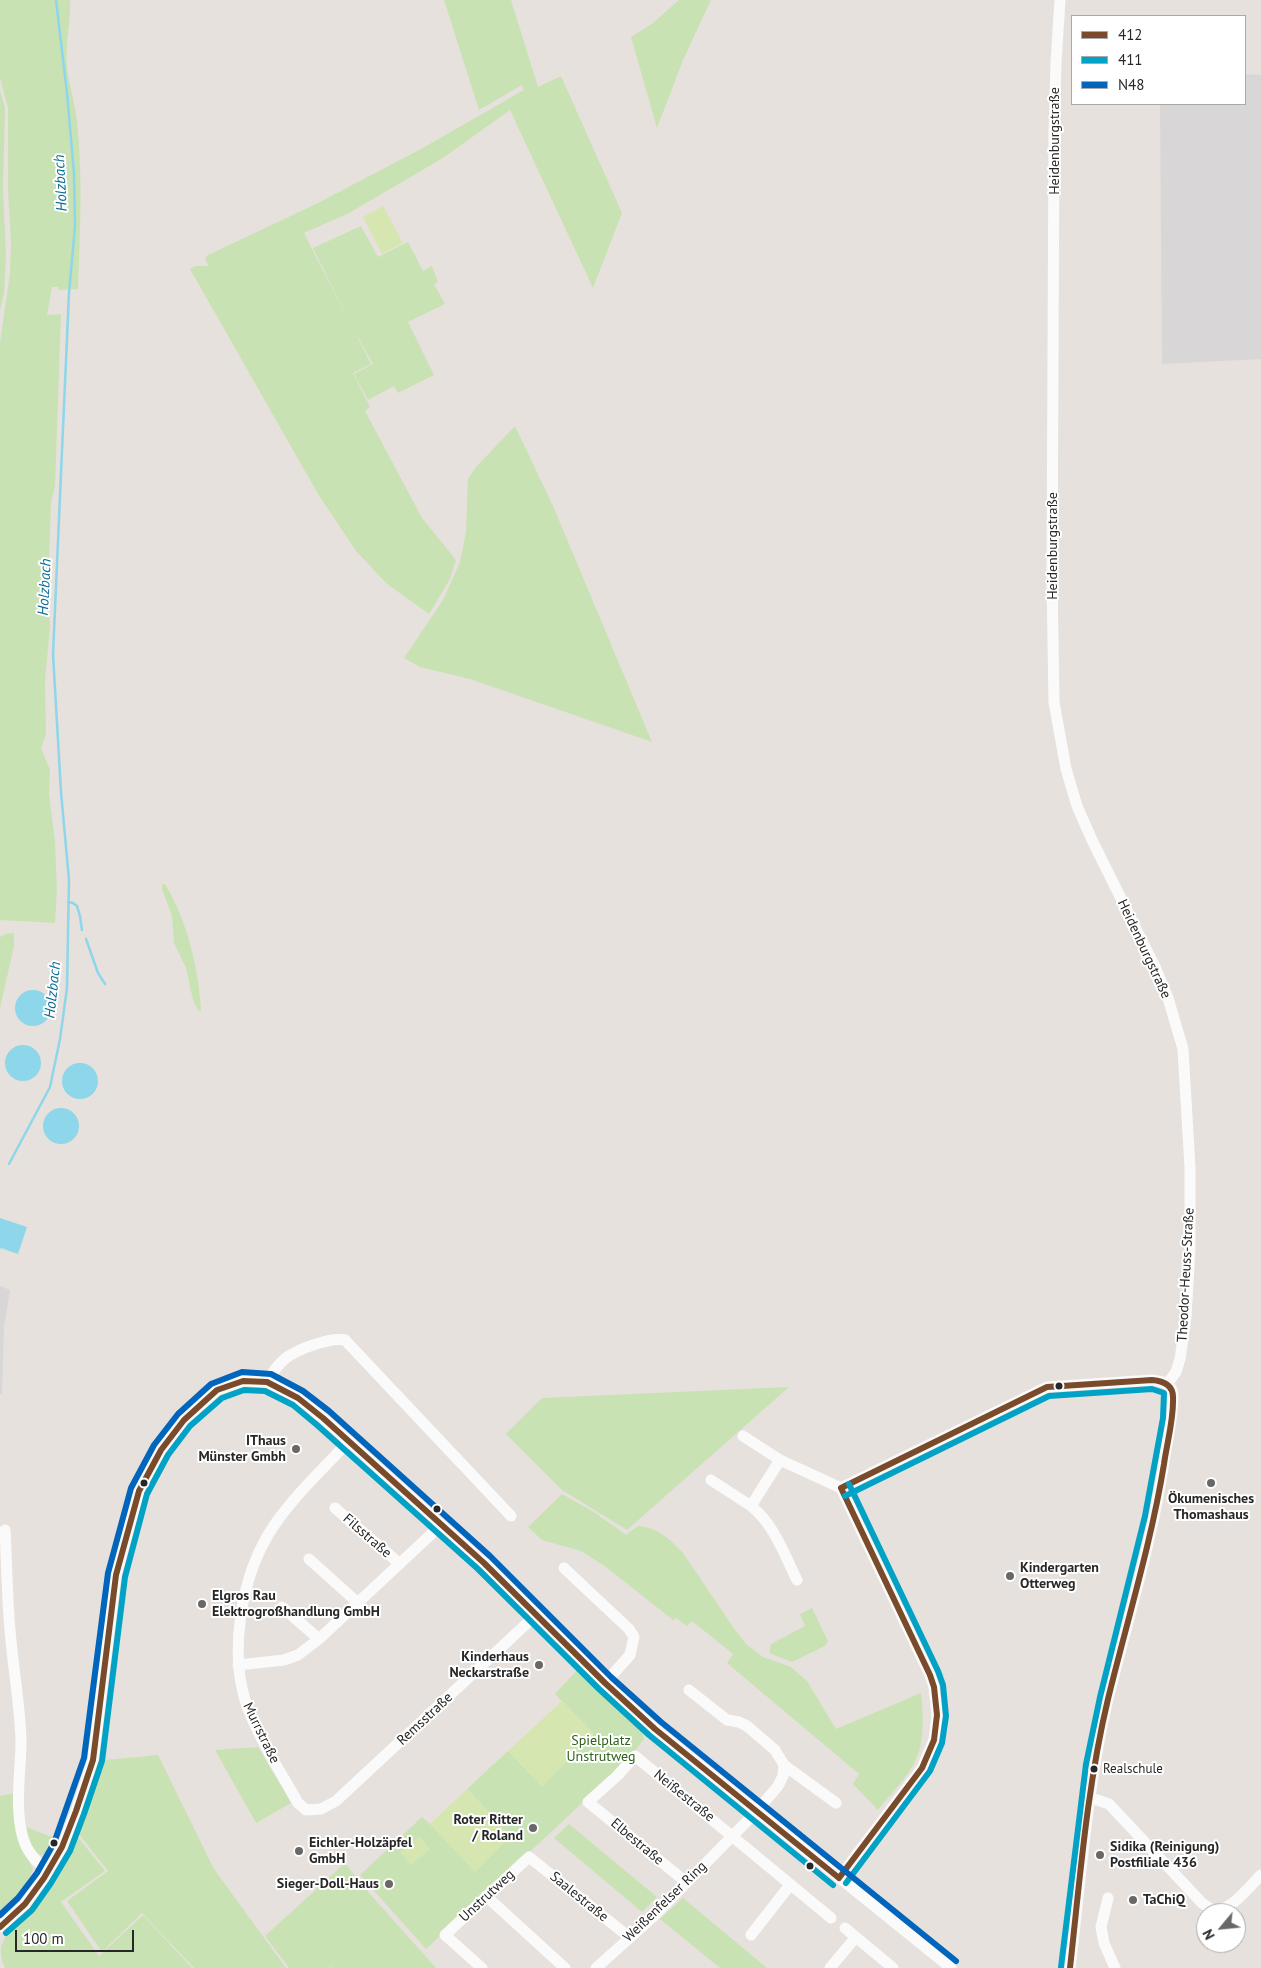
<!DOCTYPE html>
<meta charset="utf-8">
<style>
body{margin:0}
#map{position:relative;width:1261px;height:1968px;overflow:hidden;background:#e6e1dc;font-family:"PT Sans",sans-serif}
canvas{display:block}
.legend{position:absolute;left:1071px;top:15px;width:175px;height:90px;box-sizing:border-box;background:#fff;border:1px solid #a9a9a9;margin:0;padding:6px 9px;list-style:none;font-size:15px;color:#272727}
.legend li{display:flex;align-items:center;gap:10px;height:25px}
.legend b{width:25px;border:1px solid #a9a9a9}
.north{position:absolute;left:1196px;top:1903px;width:50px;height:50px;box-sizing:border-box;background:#fff;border:1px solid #a9a9a9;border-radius:50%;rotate:242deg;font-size:14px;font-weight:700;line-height:20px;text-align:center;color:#272727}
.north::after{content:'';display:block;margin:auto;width:18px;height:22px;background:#6a6866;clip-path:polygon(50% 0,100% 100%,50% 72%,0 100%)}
.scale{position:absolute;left:15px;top:1930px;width:119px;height:22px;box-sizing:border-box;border:2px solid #272727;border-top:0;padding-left:6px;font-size:15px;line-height:18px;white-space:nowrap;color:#272727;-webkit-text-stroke:4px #fff;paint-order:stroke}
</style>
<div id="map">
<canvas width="1261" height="1968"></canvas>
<ul class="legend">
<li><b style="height:6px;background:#7a4b2a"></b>412</li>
<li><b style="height:6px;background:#02a2c6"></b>411</li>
<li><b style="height:6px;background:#0065bd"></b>N48</li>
</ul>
<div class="north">N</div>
<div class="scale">100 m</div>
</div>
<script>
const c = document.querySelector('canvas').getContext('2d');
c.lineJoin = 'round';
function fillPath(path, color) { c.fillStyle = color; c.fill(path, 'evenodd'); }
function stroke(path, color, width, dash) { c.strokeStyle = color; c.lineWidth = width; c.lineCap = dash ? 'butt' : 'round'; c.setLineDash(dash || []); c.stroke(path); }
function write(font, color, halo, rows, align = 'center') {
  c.font = font + ' "PT Sans",sans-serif'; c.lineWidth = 4; c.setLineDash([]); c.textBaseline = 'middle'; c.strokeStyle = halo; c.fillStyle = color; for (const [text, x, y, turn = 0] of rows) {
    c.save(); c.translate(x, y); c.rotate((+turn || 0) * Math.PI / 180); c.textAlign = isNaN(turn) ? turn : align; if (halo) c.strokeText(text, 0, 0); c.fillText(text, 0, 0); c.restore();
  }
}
fillPath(new Path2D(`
 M1245 74 1261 75V359L1162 364 1160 104H1245Z
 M0 1286 10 1290 4 1327 2 1394H0Z`), '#d9d6d8');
fillPath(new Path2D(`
 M0 0H70C71 22 65 42 67 65 68 83 75 102 77 121 83 177 80 233 78 289L58 290V287H52L47 315 61 314 55 486 51 502 48 592 50 626 45 682 46 734 41 748 50 770 49 794 55 841 57 889 55 923 0 920V343L10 273 11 242 8 191V108L0 78Z
 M444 0H511L538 87 561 76 622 213 593 288 510 110 443 158 349 213 304 233 353 329 313 248 361 226 378 257 408 242 423 271 432 266 438 282 434 284 445 304 408 322 434 375 398 393 394 386 368 400 354 374 373 364 354 330 371 364 353 373 370 407 365 411 422 518 456 560 450 579 429 614 387 584 356 551 318 494 190 269 195 266H209L205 259 208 255 316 204 421 149 524 90 522 85 479 110Z
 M679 0H711L683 60 657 128 631 37 653 23Z
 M0 91 5 107 3 190 6 255 4 293 0 310Z
 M515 426 553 506 652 742 470 679 420 667 404 658 443 600 460 562 466 532 468 479 476 467Z
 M162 884H165C187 920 199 969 201 1011L198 1010 193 1000 186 968 174 943 172 916 162 889Z
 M14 933V946L0 1008V937L6 934Z
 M789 1387 627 1530 562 1490 506 1434 542 1398Z
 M562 1494 594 1512 626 1535 638 1526C657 1527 671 1540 683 1553L733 1627 746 1644 763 1657 791 1667 807 1681 836 1729 921 1693C923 1710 924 1731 920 1748 914 1772 893 1791 878 1810L853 1784 859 1774 727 1663 733 1654 692 1621 687 1626 676 1618 673 1620 606 1567 581 1551 542 1540 528 1527Z
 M812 1608 828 1641 825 1646 792 1662 769 1653 771 1644 805 1626 800 1614Z
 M579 1668 641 1728 644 1739 627 1761 426 1949 360 1875 422 1817 430 1824 475 1871 511 1836 467 1789 508 1751 542 1786 594 1734 555 1694Z
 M258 1747 291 1803 256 1823 215 1750Z
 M158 1755 214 1869 286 1968H194L142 1913 102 1952 67 1901 108 1871 74 1828 95 1761Z
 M15 1793 19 1840 33 1870C25 1887 17 1903 0 1913V1796Z
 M569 1824 657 1897 642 1912 554 1838Z
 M26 1827 57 1839 49 1853 40 1855C28 1848 27 1839 26 1827Z
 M78 1837 105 1871 61 1902 99 1956 143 1915 192 1968H5C2 1961 0 1954 1 1946 7 1930 30 1913 41 1899 56 1880 67 1858 78 1837Z
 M345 1863 369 1893 436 1968H330L334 1963 329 1968H289L265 1936Z
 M683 1898 767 1968H720L660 1919Z`), '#c9e2b4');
fillPath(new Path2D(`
 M383 206 403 243 382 254 363 217Z
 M562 1701 594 1734 542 1786 508 1751Z
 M467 1789 511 1836 475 1872 430 1824Z
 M419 1836 430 1849 411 1865 400 1852Z`), '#d6e6b1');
fillPath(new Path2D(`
 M15 1008a18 18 0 1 1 36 0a18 18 0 1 1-36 0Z
 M5 1063a18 18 0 1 1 36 0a18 18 0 1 1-36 0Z
 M62 1081a18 18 0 1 1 36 0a18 18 0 1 1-36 0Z
 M43 1126a18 18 0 1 1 36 0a18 18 0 1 1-36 0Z
 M0 1218 27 1227 18 1254 1 1248 0 1250Z`), '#8ed6e9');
stroke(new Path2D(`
 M68 902 73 903 77 906 80 916 82 930
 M86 939 98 973 105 984
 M9 1164 50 1087 60 1039 67 988 69 880 61 792 53 654 69 293 75 226 74 173 67 93 56 0`), '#8ed6e9', 2.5);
stroke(new Path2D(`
 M1060 0 1056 63 1054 132 1052 580 1054 702 1066 769 1077 806 1092 840 1156 969 1168 998 1183 1049 1190 1168V1249L1186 1317 1180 1359 1176 1372 1167 1384
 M267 1382C272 1373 278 1364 286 1358 298 1349 330 1337 345 1340L511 1516
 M743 1436 780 1460 841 1488 1047 1387 1152 1380C1162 1381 1173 1384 1173 1396 1173 1416 1168 1437 1165 1456 1153 1539 1128 1618 1108 1699 1087 1787 1081 1878 1070 1968
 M348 1442C323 1469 296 1494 275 1524 240 1575 226 1659 251 1716 263 1746 282 1774 298 1803L306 1810 321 1809 336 1801 537 1614
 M711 1480 751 1506 780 1460
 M751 1506C774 1524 784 1554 797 1580
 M335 1508 400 1564
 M5 1530C7 1567 7 1604 11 1641 14 1673 20 1707 21 1740 21 1772 14 1807 23 1838 27 1852 37 1863 48 1871
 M309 1559 358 1603
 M564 1568 629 1629 634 1637 630 1655 605 1683
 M282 1607 319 1639
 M238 1665 284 1660 298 1655 319 1639 441 1525
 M784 1765 836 1803
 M1091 1798 1109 1804 1202 1903 1214 1911C1233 1909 1248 1888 1261 1875
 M839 1878 922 1768 934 1740 937 1715 934 1687 930 1675 841 1488
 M686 1882 588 1802 617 1776 635 1756 831 1918
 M486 1896 565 1968
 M1108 1898 1101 1927 1104 1943 1115 1968
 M0 1927 25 1904 44 1878 62 1847 76 1811 93 1760 116 1575 139 1491 161 1450 184 1420 217 1390 243 1381 267 1382 283 1390 298 1398 323 1418 484 1563 605 1683 655 1729 951 1968
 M845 1928 893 1968
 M751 1935 790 1885
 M482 1968 445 1935 529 1857 629 1937
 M596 1968 653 1917 756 1812 778 1786 783 1776 784 1765 775 1750 747 1726 739 1722 727 1720 689 1690
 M830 1968 856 1937`), '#fbfafa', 11);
stroke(new Path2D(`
 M841 1488 1047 1387 1152 1380C1163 1381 1173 1385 1173 1397 1174 1419 1167 1442 1164 1464 1151 1544 1127 1621 1108 1699 1087 1787 1080 1878 1070 1968
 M839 1878 922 1768 934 1740 937 1715 934 1687 930 1675 841 1488
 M0 1927 25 1904 44 1878 62 1847 76 1811 93 1760 116 1575 139 1491 161 1450 184 1420 217 1390 243 1381 267 1382 298 1398 323 1418 484 1563 605 1683 655 1729 839 1878`), '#7a4b2a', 6);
stroke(new Path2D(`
 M845 1496 1049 1396 1152 1389 1164 1393 1163 1418 1145 1516 1100 1697 1086 1764 1061 1967
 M846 1883 930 1771 942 1743 946 1716 943 1685 938 1671 849 1484
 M6 1933 32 1910 51 1883 70 1851 84 1814 102 1761 125 1577 147 1494 168 1455 190 1426 222 1398 244 1390 265 1391 293 1405 317 1425 478 1569 599 1689 649 1735 833 1885`), '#02a2c6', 6);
stroke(new Path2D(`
 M0 1915 18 1898 37 1873 54 1843 84 1758 108 1573 131 1488 154 1445 178 1414 211 1384 242 1372 271 1374 303 1391 329 1411 490 1556 611 1677 661 1722 956 1961`), '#0065bd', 6);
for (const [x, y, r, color] of [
 [1059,1386,4.5,"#272727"],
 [296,1449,5,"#6a6866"],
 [144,1483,4.5,"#272727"],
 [1211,1483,5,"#6a6866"],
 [437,1509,4.5,"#272727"],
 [1010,1576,5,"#6a6866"],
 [202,1604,5,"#6a6866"],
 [539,1665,5,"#6a6866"],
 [1094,1769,4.5,"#272727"],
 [533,1828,5,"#6a6866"],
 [54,1843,4.5,"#272727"],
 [299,1851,5,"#6a6866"],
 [1100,1855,5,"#6a6866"],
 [810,1866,4.5,"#272727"],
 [389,1884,5,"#6a6866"],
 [1133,1900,5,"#6a6866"]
]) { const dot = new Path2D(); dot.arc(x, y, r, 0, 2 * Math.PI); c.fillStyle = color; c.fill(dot); stroke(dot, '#fff', 2); }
write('13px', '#272727', '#fff', [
 ["Realschule",1103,1769]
], 'left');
write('14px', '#272727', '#fff', [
 ["Heidenburgstraße",1055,141,-90],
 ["Heidenburgstraße",1053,546,-90],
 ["Heidenburgstraße",1144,949,65],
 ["Theodor-Heuss-Straße",1186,1275,-87],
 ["Filsstraße",367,1536,41],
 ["Remsstraße",425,1719,-43],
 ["Murrstraße",261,1733,64],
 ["Neißestraße",684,1796,39],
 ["Elbestraße",637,1842,40],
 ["Unstrutweg",487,1896,-43],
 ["Saalestraße",579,1897,39],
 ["Weißenfelser Ring",665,1902,-44]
]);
write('bold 14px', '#272727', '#fff', [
 ["IThaus",286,1441,"right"],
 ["Münster Gmbh",286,1457,"right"],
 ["Ökumenisches",1211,1499,"center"],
 ["Thomashaus",1211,1515,"center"],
 ["Kindergarten",1020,1568],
 ["Otterweg",1020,1584],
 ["Elgros Rau",212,1596],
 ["Elektrogroßhandlung GmbH",212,1612],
 ["Kinderhaus",529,1657,"right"],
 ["Neckarstraße",529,1673,"right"],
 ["Roter Ritter",523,1820,"right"],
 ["/ Roland",523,1836,"right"],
 ["Eichler-Holzäpfel",309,1843],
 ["GmbH",309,1859],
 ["Sidika (Reinigung)",1110,1847],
 ["Postfiliale 436",1110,1863],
 ["Sieger-Doll-Haus",379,1884,"right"],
 ["TaChiQ",1143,1900]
], 'left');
write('14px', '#2c6318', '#fff', [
 ["Spielplatz",601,1741],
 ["Unstrutweg",601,1757]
]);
write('italic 15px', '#0c6e97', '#fff', [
 ["Holzbach",61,183,-93],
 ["Holzbach",45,587,-87],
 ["Holzbach",53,990,-84]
]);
</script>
